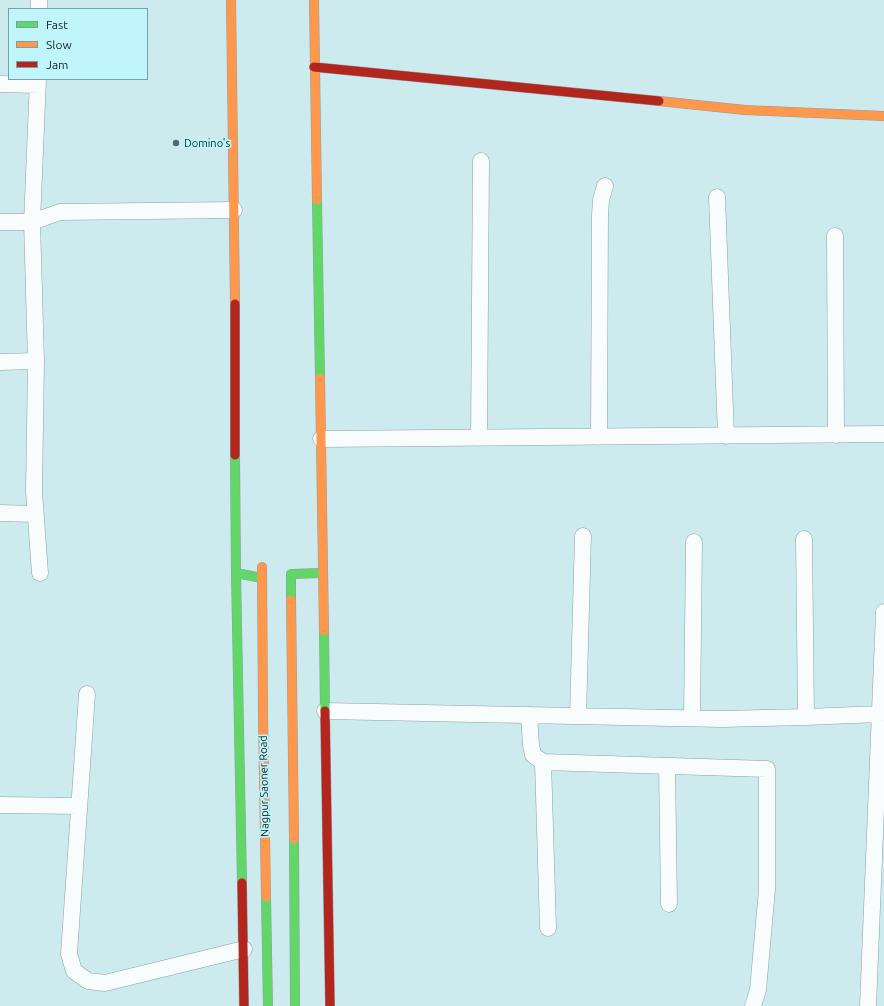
<!DOCTYPE html>
<style>
body{margin:0}
#map{position:relative;width:884px;height:1006px;overflow:hidden;background:#cdeaef;font-family:Ubuntu,sans-serif}
canvas{display:block}
.legend{position:absolute;left:8px;top:8px;width:140px;height:72px;box-sizing:border-box;background:#c0f5fc;border:1px solid #78a1a6;margin:0;padding:5px 7px;list-style:none;font-size:12px;color:#0d2325}
.legend li{display:flex;align-items:center;gap:8px;height:20px}
.legend b{width:20px;border:1px solid #78a1a6}
</style>
<div id="map">
<canvas width="884" height="1006"></canvas>
<ul class="legend">
<li><b style="height:5px;background:#63d668"></b>Fast</li>
<li><b style="height:5px;background:#ff974d"></b>Slow</li>
<li><b style="height:5px;background:#b3261e"></b>Jam</li>
</ul>
</div>
<script>
const c = document.querySelector('canvas').getContext('2d');
c.lineJoin = 'round';
function stroke(path, color, width, dash) { c.strokeStyle = color; c.lineWidth = width; c.lineCap = dash ? 'butt' : 'round'; c.setLineDash(dash || []); c.stroke(path); }
function write(font, color, halo, rows, align = 'center') {
  c.font = font + ' Ubuntu,sans-serif'; c.lineWidth = 3.5; c.setLineDash([]); c.textBaseline = 'middle'; c.strokeStyle = halo; c.fillStyle = color; for (const [text, x, y, turn = 0] of rows) {
    c.save(); c.translate(x, y); c.rotate((+turn || 0) * Math.PI / 180); c.textAlign = isNaN(turn) ? turn : align; if (halo) c.strokeText(text, 0, 0); c.fillText(text, 0, 0); c.restore();
  }
}
const street = new Path2D(`
 M39 9V0
 M38 79 32 222 36 361 34 492 40 573
 M0 84 38 85
 M717 197 726 436
 M0 222H32L60 212 234 210
 M835 236 836 435
 M0 362 36 361
 M599 437 600 215 601 200 605 186
 M479 438 481 161
 M321 439 884 434
 M0 513 35 514
 M804 539 806 717
 M87 694 69 954 74 971 88 981 105 983 244 949
 M325 711 722 719 806 717 879 714
 M529 715 531 745 533 755 543 762
 M578 716 583 536
 M692 718 694 542
 M667 766 669 904
 M0 805 79 806
 M548 928 543 762 767 769V889L758 990 753 1006
 M868 1006 884 612`);
const fast = new Path2D(`
 M317 200 320 378
 M235 455 236 573 262 578
 M236 573 242 883
 M291 600V574L322 573
 M324 631 325 711
 M294 839 295 1006
 M266 897 268 1006`);
const slow = new Path2D(`
 M231 0 235 304
 M314 0 317 200
 M659 101 745 110 884 116
 M320 378 324 631
 M262 567 263 716 266 897
 M291 600 294 839`);
const jam = new Path2D(`
 M314 67 659 101
 M235 304V455
 M325 711 330 1006
 M242 883 244 1006`);
stroke(street, '#8ba1a5', 17);
stroke(fast, '#8ba1a5', 10);
stroke(slow, '#8ba1a5', 10);
stroke(jam, '#8ba1a5', 10);
stroke(street, '#f8fcfd', 16);
stroke(fast, '#63d668', 9);
stroke(slow, '#ff974d', 9);
stroke(jam, '#b3261e', 9);
for (const [x, y, r, color] of [
 [176,143,4,"#50696c"]
]) { const dot = new Path2D(); dot.arc(x, y, r, 0, 2 * Math.PI); c.fillStyle = color; c.fill(dot); stroke(dot, '#c0f5fc', 1.5); }
write('11px', '#0d2325', '#c0f5fc', [
 ["Domino's",184,143]
], 'left');
write('11px', '#0d2325', '#c0f5fc', [
 ["Nagpur Saoner Road",264,786,-91]
]);
</script>
